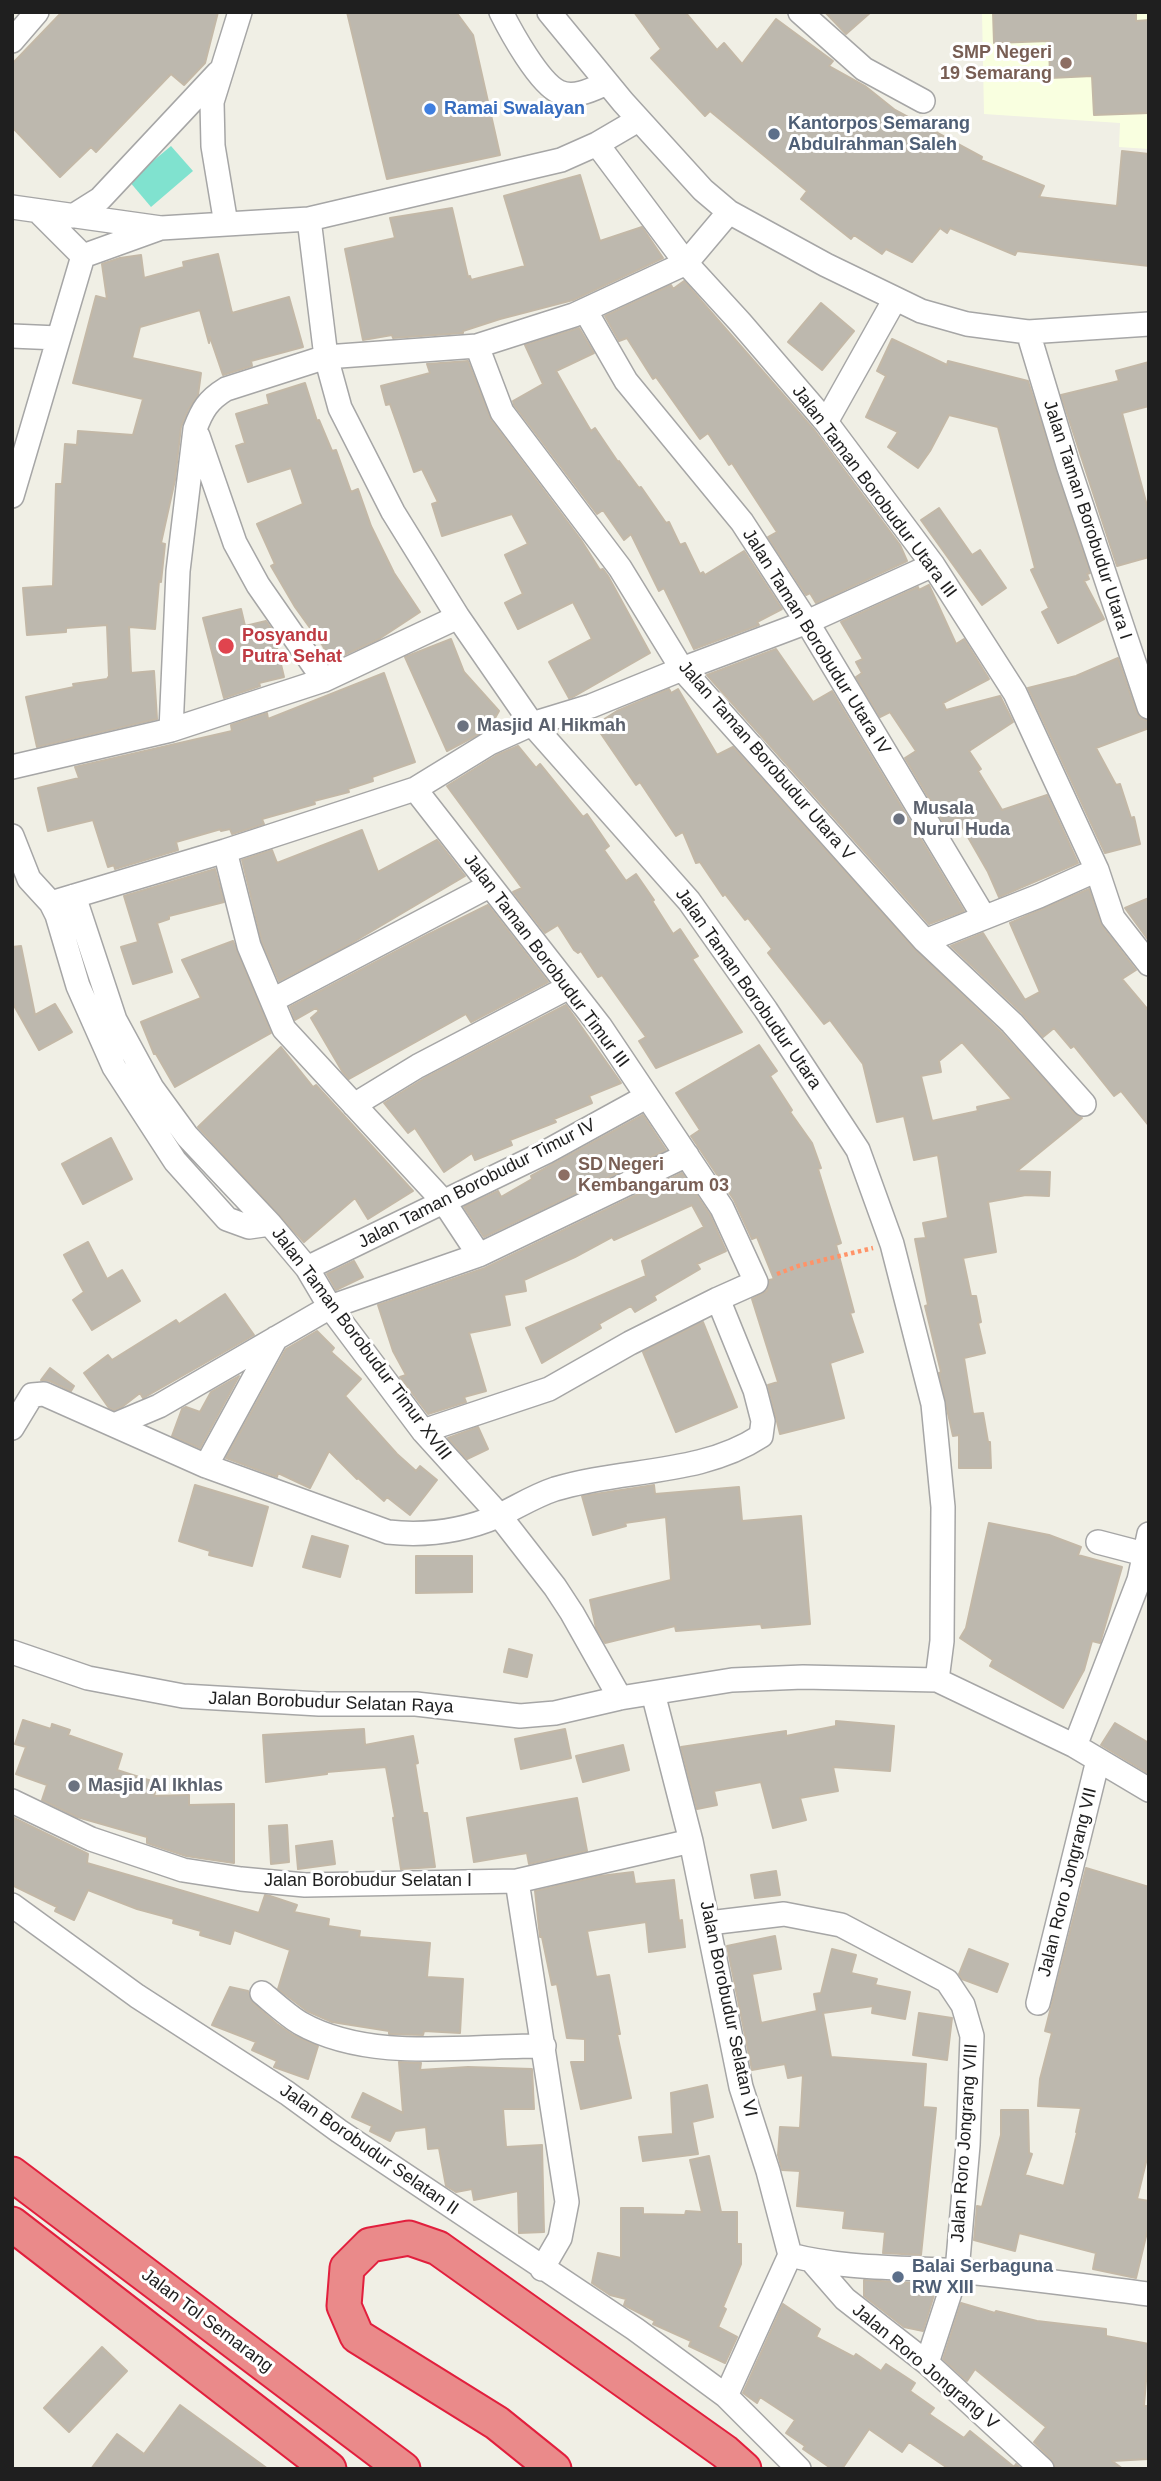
<!DOCTYPE html>
<style>
body{margin:0}
#map{position:relative;width:1161px;height:2481px;overflow:hidden;background:#f0efe5;font-family:Helvetica,sans-serif}
canvas{display:block}
.frame{position:absolute;inset:0;border:14px solid #1f1f1f;pointer-events:none}
</style>
<div id="map">
<canvas width="1161" height="2481"></canvas>
<div class="frame"></div>
</div>
<script>
const c = document.querySelector('canvas').getContext('2d');
c.lineJoin = 'round';
function fillPath(path, color) { c.fillStyle = color; c.fill(path, 'evenodd'); }
function stroke(path, color, width, dash) { c.strokeStyle = color; c.lineWidth = width; c.lineCap = dash ? 'butt' : 'round'; c.setLineDash(dash || []); c.stroke(path); }
function write(font, color, halo, rows, align = 'center') {
  c.font = font + ' Helvetica,sans-serif'; c.lineWidth = 6; c.setLineDash([]); c.textBaseline = 'middle'; c.strokeStyle = halo; c.fillStyle = color; for (const [text, x, y, turn = 0] of rows) {
    c.save(); c.translate(x, y); c.rotate((+turn || 0) * Math.PI / 180); c.textAlign = isNaN(turn) ? turn : align; if (halo) c.strokeText(text, 0, 0); c.fillText(text, 0, 0); c.restore();
  }
}
fillPath(new Path2D(`
 M982 12H1149V149L1119 147 1120 123 984 114Z`), '#f9ffe0');
fillPath(new Path2D(`
 M171 146 193 171 151 207 129 181Z`), '#80e2cf');
const building = new Path2D(`
 M62 12H218L205 63 184 85 171 74 96 152 91 147 60 177 12 127V64Z
 M347 12H456L473 35 500 155 387 179Z
 M634 12H685L717 50 724 43 742 64 776 19 833 61 829 66 865 86 895 110 982 157 981 160 1044 186 1039 197 1117 206 1122 151 1149 154V266L1017 251 1015 255 950 228 947 233 940 228 912 262 886 249 882 254 854 235 851 239 827 220 801 199 807 191 710 111 705 116 651 58 661 49Z
 M825 12H871L846 34Z
 M993 12H1136V21L1149 20V113L1094 115 1092 76 1050 78 1049 41 994 43Z
 M580 175 600 241 642 227 663 258 573 300 500 319 463 331V333L393 338 392 335 363 340 345 249 395 238 390 218 452 208 468 277 470 276 471 280 525 266 504 196Z
 M218 254 232 313 289 297 303 347 251 361 252 366 223 375 210 337 209 343 200 310 140 327 132 358 201 373 198 395 188 410 181 427 175 480 161 543 165 544 161 582 159 581 155 629 129 627 131 673 154 671 157 719 37 747 26 697 74 687 73 684 107 679 109 676 107 625 66 628V632L27 635 23 588 53 586 56 484H62L65 444 77 445 78 431 133 435 143 399 73 383 96 296 107 299 102 264 120 258 141 255 144 278 184 267 183 262Z
 M684 281 815 431 900 545 907 561 816 603 810 593 806 595 768 537 777 532 732 463 729 465 708 433 700 439 656 377 653 379 627 338 619 341 605 316 671 285 673 289Z
 M821 303 854 331 822 370 788 342Z
 M579 328 594 353 556 371 572 399 591 431 595 428 618 462 619 461 639 488 641 487 666 523 669 522 680 545 685 543 700 574 703 572 705 575 744 551 782 609 757 622 759 625 694 649 664 588 659 591 631 534 624 540 603 510 597 514 514 405 513 401 543 384 525 345Z
 M892 339 947 365 948 361 1028 381 1090 573 1087 574 1089 579 1084 581 1104 619 1058 643 1042 612 1049 608 1031 570 1035 568 998 427 949 415 930 451 918 468 888 447 898 432 866 417 886 376 877 371Z
 M468 361 491 420 581 540 600 570 603 569 608 576 650 653 573 697 569 698 549 662 592 639 573 602 518 629 505 603 523 594 505 555 528 544 512 514 442 536 432 504 438 502 422 469 414 472 390 404 386 405 381 386 430 373 427 364Z
 M1149 362V406L1122 413 1149 513V557L1117 566 1061 395 1119 381 1116 371Z
 M305 383 317 421 319 420 332 451 336 450 351 492 358 489 371 526 394 573 420 612 379 639 331 661 323 646 295 607 271 566 275 564 257 524 303 504 291 468 248 482 236 446 245 443 236 414 269 404 267 395Z
 M939 508 972 555 980 550 1006 588 982 605 921 520Z
 M929 585 956 644 964 639 989 679 943 703 946 710 1000 696 1013 722 969 751 981 769 978 771 1002 810 1047 795 1078 863 999 897 988 872 957 818 945 825 905 758 916 751 890 712 880 717 856 677 862 673 856 662 863 659 841 622 918 587 919 590Z
 M241 609 245 626 266 621 273 631 284 677 259 683 260 686 224 698 203 618Z
 M451 639 464 672 499 711 495 718 500 723 447 751 405 657Z
 M776 649 813 702 832 691 964 911 929 924 707 675Z
 M1118 658 1136 711 1140 718 1149 721V728L1096 748 1116 785 1120 784 1131 818 1134 817 1140 844 1105 853 1028 688 1076 676Z
 M384 673 415 762 372 777 373 781 348 789 349 792 314 801 315 804 262 819 264 824 232 834 230 829 221 831V829L176 842 178 850 115 869 114 865 108 867 93 820 48 831 38 788 79 778 75 767 232 731 231 725 267 713 268 719Z
 M669 689 671 693 678 689 717 755 733 747 915 950 1002 1033 1074 1113 1082 1118 1017 1171 1050 1172 1049 1196 1026 1195 988 1202 996 1252 963 1258 971 1296H976L981 1322 978 1323 985 1353 964 1358 973 1414 983 1413 988 1442H990L991 1468H959V1435L953 1436 939 1373 941 1372 925 1306 928 1305 915 1239 926 1238 923 1223 948 1218 938 1155 914 1160 904 1116 877 1122 863 1064 830 1020 824 1024 768 953 772 949 748 918 745 920 725 894 723 896 700 862 696 863 683 832 676 836 640 782 636 785 595 725 617 711ZM962 1042 1012 1099 977 1107 978 1111 932 1121 921 1076 941 1072 939 1061Z
 M518 746 536 768 540 764 583 817 587 814 609 846 604 850 626 881 636 874 654 900 652 901 673 934 680 929 698 956 692 959 742 1032 656 1068 639 1041 646 1037 602 975 598 977 581 951 578 953 574 950 558 925 545 933 513 892 522 888 447 786 497 755Z
 M362 830 378 872 437 840 465 876 350 944 279 981 262 942 242 860 272 850 277 863Z
 M215 869 224 902 169 916V919L157 923 172 972 133 984 121 947 138 942 124 896Z
 M1089 889 1102 926 1136 970 1122 979 1149 1011V1126L1121 1091 1114 1096 1074 1046 1071 1048 1054 1028 1043 1037 1022 1013 951 946 983 933 1025 1000 1040 992 1010 923Z
 M1149 898V941L1125 908Z
 M488 905 548 982 471 1022 466 1014 349 1079 342 1071 311 1018 319 1011 316 1008 295 1020 290 1007 427 935Z
 M233 941 271 1033 175 1087 156 1054H154L141 1022 201 998 182 960Z
 M21 946 35 1015 55 1004 72 1032 39 1050 12 1002V947Z
 M566 1005 621 1083 589 1096 592 1103 554 1119 556 1122 510 1140 512 1145 475 1160 472 1153 444 1172 415 1128 408 1133 384 1103 425 1078Z
 M759 1045 777 1071 770 1076 792 1110 790 1112 812 1143 821 1168 818 1169 841 1243 836 1245 854 1312 850 1313 863 1352 830 1363 844 1418 780 1434 768 1385 778 1382 752 1299 767 1291 769 1280 774 1279 757 1237 752 1239 734 1200 691 1136 700 1130 676 1093Z
 M281 1047 313 1087 316 1085 413 1191 368 1219 355 1198 304 1242 198 1127Z
 M643 1115 666 1150 484 1237 464 1207 498 1191 501 1197 532 1179 531 1176Z
 M111 1138 132 1179 83 1204 62 1164Z
 M682 1173 710 1215 726 1251 697 1264 700 1269 654 1296 656 1300 635 1312 631 1306 599 1324 601 1328 542 1363 526 1328 646 1276 642 1261 704 1227 692 1205 614 1240 612 1237 575 1257 524 1280 526 1291 504 1295 510 1325 469 1333 486 1391 464 1397 466 1402 428 1414 400 1377 406 1375 393 1351 378 1305 485 1268Z
 M88 1242 107 1279 122 1270 140 1301 92 1330 73 1300 84 1292 64 1255Z
 M354 1261 363 1277 336 1290 327 1274Z
 M225 1294 254 1335 145 1397 143 1398 140 1393 122 1407 114 1410 109 1408 84 1373 108 1355 112 1360 176 1320 179 1324Z
 M703 1322 737 1407 676 1432 643 1352Z
 M317 1331 334 1348 331 1352 361 1379 345 1396 397 1454 416 1471 420 1466 437 1480 410 1515 387 1497 384 1501 358 1478 357 1479 329 1451 310 1488 278 1473 277 1477 226 1458 286 1349Z
 M50 1368 74 1386 71 1391 50 1381 41 1380Z
 M239 1376 200 1448 172 1436 182 1409 186 1407 200 1412 211 1392Z
 M478 1427 488 1449 467 1459 448 1438Z
 M195 1485 268 1507 252 1566 209 1555 210 1551 179 1541Z
 M654 1485 655 1494 739 1487 742 1521 801 1516 810 1624 762 1628 761 1624 676 1631 675 1626 605 1643 596 1628 590 1600 671 1580 666 1517 625 1523 626 1526 593 1535 582 1496Z
 M989 1523 1049 1535 1081 1547 1078 1555 1122 1567 1100 1643 1092 1641 1084 1670 1063 1708 990 1666 993 1660 960 1638 966 1628Z
 M312 1536 348 1546 340 1577 303 1567Z
 M416 1556H472V1592L416 1593Z
 M509 1649 532 1655 527 1677 504 1672Z
 M23 1720 51 1729 52 1724 70 1730 68 1735 122 1754 117 1770 158 1783 154 1796 189 1795V1805L234 1804V1863L186 1856 147 1843V1837L77 1817 42 1800 47 1785 16 1774 26 1747 15 1744Z
 M836 1721 894 1726 890 1771 833 1767 838 1791 800 1798 806 1820 773 1828 761 1782 714 1791 717 1805 697 1809 681 1747 786 1731V1736L836 1726Z
 M1115 1723 1149 1743V1774L1101 1745Z
 M364 1729 365 1745 413 1736 418 1763 415 1764 423 1813H427L435 1867 401 1869 393 1818 395 1817 386 1767 327 1772V1774L266 1782 263 1735Z
 M565 1729 571 1758 521 1769 515 1739Z
 M623 1745 629 1770 583 1782 576 1756Z
 M577 1798 587 1851 529 1864 527 1853 474 1862 467 1818Z
 M12 1817 88 1854 87 1863 259 1913 265 1895 270 1896 297 1905 294 1912 329 1919 328 1926 360 1931 359 1937 430 1943 427 1977 463 1979 460 2033 424 2031 423 2035 389 2034V2031L332 2022 307 2011 278 1989 290 1950 234 1930 230 1944 200 1935 201 1931 173 1923 174 1919 137 1909 88 1890 74 1920 55 1911 57 1907 12 1885Z
 M287 1825 289 1862 271 1864 269 1826Z
 M332 1841 335 1864 298 1869 296 1846Z
 M1086 1868 1149 1887V2150L1137 2199 1149 2201V2224L1136 2278 1093 2269 1096 2253 1019 2233 1015 2251 974 2240 977 2206 982 2207 1001 2135V2110H1028L1029 2153 1032 2154 1025 2175 1064 2186 1077 2133 1076 2132 1081 2108 1038 2106 1040 2079 1052 2033 1045 2031Z
 M776 1871 780 1895 755 1898 751 1875Z
 M633 1872 635 1884 674 1880 679 1921 682 1920 685 1947 649 1952 646 1922 587 1931 596 1977 609 1975 620 2034H617L631 2098 581 2109 571 2062H585V2039L567 2038 557 1984 552 1985 542 1937H540L535 1891 600 1876Z
 M775 1936 781 1969 752 1974 761 2023 817 2011 814 1994 821 1993 832 1949 856 1955 851 1973 877 1979 875 1985 910 1992 905 2019 872 2013 873 2006 823 2013 831 2057 926 2064 923 2107 936 2108 921 2255 883 2253 885 2232 843 2228 845 2211 797 2206 800 2171 782 2170 778 2155 780 2127 800 2128 803 2075 788 2078 785 2064 752 2070 727 1946Z
 M969 1949 1008 1964 997 1992 962 1979 959 1974Z
 M230 1987 248 1991 253 2003 277 2024 293 2035 318 2046 308 2079 274 2067 277 2061 252 2050 256 2042 212 2025Z
 M919 2013 952 2018 947 2060 913 2055Z
 M399 2062 421 2063 420 2070 468 2067 532 2069 534 2109H503L506 2147 542 2145 544 2232 519 2233 518 2191 474 2200 472 2189 456 2192 446 2186 439 2148 428 2149 426 2127 395 2131 390 2141 370 2131 372 2126 352 2117 363 2093 403 2113Z
 M707 2085 713 2117 692 2122 698 2154 643 2161 639 2137 673 2134 671 2093Z
 M709 2156 721 2212H737V2244H741V2264L723 2307 726 2309 718 2327 737 2337 725 2363 689 2346 691 2341 653 2324 655 2321 624 2305 626 2299 610 2295 592 2283 598 2253 621 2258V2208H643V2214L685 2215 686 2211 702 2212 690 2160Z
 M864 2280 930 2284V2294L934 2295 923 2331 904 2327 864 2296Z
 M961 2303 995 2313 996 2311 1037 2321 1106 2329V2336L1149 2344 1144 2406H1149V2459L1112 2461 1123 2469H1056L1051 2459 1034 2442 1046 2427 975 2369 967 2381 943 2359Z
 M783 2304 820 2329 816 2337 854 2357 856 2354 881 2371 886 2364 915 2383 910 2391 934 2408 929 2414 964 2438 970 2431 1014 2467 1016 2464 1021 2469H949L909 2442 902 2452 869 2429 842 2469H832L803 2449 805 2446 786 2433 795 2420 760 2397 757 2403 743 2393Z
 M102 2347 127 2371 69 2432 44 2408Z
 M180 2405 268 2469H91L117 2434 144 2454Z`);
fillPath(building, '#bdb8ae');
stroke(building, '#c3b8a7', 2);
const minor = new Path2D(`
 M501 12C511 32 539 83 559 92 575 99 593 89 607 83
 M549 12 623 102 703 190 729 212 826 265 921 311 967 324 1028 332 1149 324
 M800 12 864 69 923 101
 M12 41 37 12
 M597 144 686 263 740 322 826 422 933 565 1015 693 1097 870 1113 918 1149 964
 M12 207 161 228 309 219 561 160 597 144 638 120
 M39 212 83 256
 M73 216 100 199 218 73
 M309 219 326 357 340 408 393 512 458 617 532 724 689 901 766 1010 858 1150 892 1244 933 1404 943 1507 942 1641 937 1680
 M226 224 213 146 212 102 240 12
 M585 310 626 381 742 522 807 622 984 917
 M1028 332 1068 465 1149 707
 M12 336 58 338
 M477 346 502 412 620 568 682 669 925 941 1012 1023 1084 1104
 M826 422 895 299
 M198 436 235 543 258 585 324 680
 M12 496 83 256 158 229
 M171 730 178 571 195 429C202 410 208 400 226 389L326 357 477 346 574 315 686 263 729 212
 M12 767 171 730 324 680 458 617
 M415 789 600 1026 722 1208 756 1282 718 1299 630 1343 549 1389 423 1431
 M12 836 29 879 51 903 57 915 78 986 114 1067 175 1161 227 1219 249 1227 270 1224
 M225 851 249 946 284 1029 444 1202 479 1255
 M74 896 115 1020 152 1088 187 1136 270 1224 307 1268 330 1307 423 1431 499 1515 555 1587 572 1613 620 1698
 M51 903 225 851 415 789 490 743 532 724 591 706 682 669 807 622 933 565
 M925 941 1039 896 1097 870
 M273 1000 489 886
 M354 1105 418 1066 569 987
 M307 1268 546 1152 646 1097
 M114 1425 159 1406 330 1307 479 1255 687 1155
 M12 1428 32 1395 44 1394 206 1466 388 1532C425 1536 463 1531 498 1516 517 1507 534 1496 555 1489 623 1468 700 1476 761 1436L763 1421 755 1390 718 1299
 M206 1466 276 1338
 M1098 1542 1144 1554
 M12 1652 88 1678 183 1696 319 1704H416L520 1716 555 1713 620 1698 732 1680 803 1677 937 1680 1075 1746 1149 1790
 M653 1693 691 1841 741 2087 768 2171 790 2255 726 2396
 M1075 1746 1139 1580 1149 1534
 M12 1801 91 1839 183 1870 241 1879 305 1885 517 1881 691 1841
 M517 1881 567 2202 560 2238 542 2269
 M12 1905 137 1996 287 2093 339 2131 635 2329 726 2396 799 2469
 M709 1923 784 1914 841 1925 947 1981 963 2005 972 2036 968 2145 957 2271 927 2363
 M262 1993C274 2003 287 2015 300 2023 371 2063 466 2045 544 2046
 M1038 2003 1098 1760
 M790 2255C844 2269 901 2267 956 2271 1020 2277 1085 2286 1149 2294
 M811 2260 845 2299 927 2363 1042 2469`);
const highway = new Path2D(`
 M12 2174 403 2469
 M12 2224 329 2469
 M554 2469 497 2423 357 2336 344 2306 347 2268 370 2245 409 2238 438 2248 725 2452 744 2469`);
stroke(minor, '#a6a6a6', 26);
stroke(highway, '#e21f3d', 37);
stroke(new Path2D(`
 M777 1274 798 1266 873 1248`), '#ff9368', 4.5, [3.5, 3.5]);
stroke(minor, '#fff', 23);
stroke(highway, '#ea8a8a', 33);
for (const [x, y, r, color] of [
 [1066,63,7,"#8d6e63"],
 [430,109,7,"#3f7fe0"],
 [774,134,7,"#5c6f8a"],
 [226,646,9,"#e0444e"],
 [463,726,7,"#6b7280"],
 [899,819,7,"#6b7280"],
 [564,1175,7,"#8d6e63"],
 [74,1786,7,"#6b7280"],
 [898,2277,7,"#5c6f8a"]
]) { const dot = new Path2D(); dot.arc(x, y, r, 0, 2 * Math.PI); c.fillStyle = color; c.fill(dot); stroke(dot, '#fff', 2.5); }
write('bold 18px', '#785e54', '#fff', [
 ["SMP Negeri",1052,53],
 ["19 Semarang",1052,74],
 ["SD Negeri",578,1165,"left"],
 ["Kembangarum 03",578,1186,"left"]
], 'right');
write('bold 18px', '#366cbe', '#fff', [
 ["Ramai Swalayan",444,109]
], 'left');
write('bold 18px', '#4e5e75', '#fff', [
 ["Kantorpos Semarang",788,124],
 ["Abdulrahman Saleh",788,145],
 ["Balai Serbaguna",912,2267],
 ["RW XIII",912,2288]
], 'left');
write('18px', '#1f1f1f', '#fff', [
 ["Jalan Taman Borobudur Utara III",874,492,53],
 ["Jalan Taman Borobudur Utara I",1087,520,72],
 ["Jalan Taman Borobudur Utara IV",816,642,58],
 ["Jalan Taman Borobudur Utara V",766,761,49],
 ["Jalan Taman Borobudur Timur III",546,961,53],
 ["Jalan Taman Borobudur Utara",748,989,55],
 ["Jalan Taman Borobudur Timur IV",477,1184,-27],
 ["Jalan Taman Borobudur Timur XVIII",361,1344,53],
 ["Jalan Borobudur Selatan Raya",331,1703,2],
 ["Jalan Borobudur Selatan I",368,1881],
 ["Jalan Roro Jongrang VII",1068,1882,-76],
 ["Jalan Borobudur Selatan VI",728,2009,78],
 ["Jalan Roro Jongrang VIII",965,2143,-86],
 ["Jalan Borobudur Selatan II",369,2150,35],
 ["Jalan Tol Semarang",207,2321,37],
 ["Jalan Roro Jongrang V",925,2367,40]
]);
write('bold 18px', '#be3a42', '#fff', [
 ["Posyandu",242,636],
 ["Putra Sehat",242,657]
], 'left');
write('bold 18px', '#5b616d', '#fff', [
 ["Masjid Al Hikmah",477,726],
 ["Musala",913,809],
 ["Nurul Huda",913,830],
 ["Masjid Al Ikhlas",88,1786]
], 'left');
</script>
